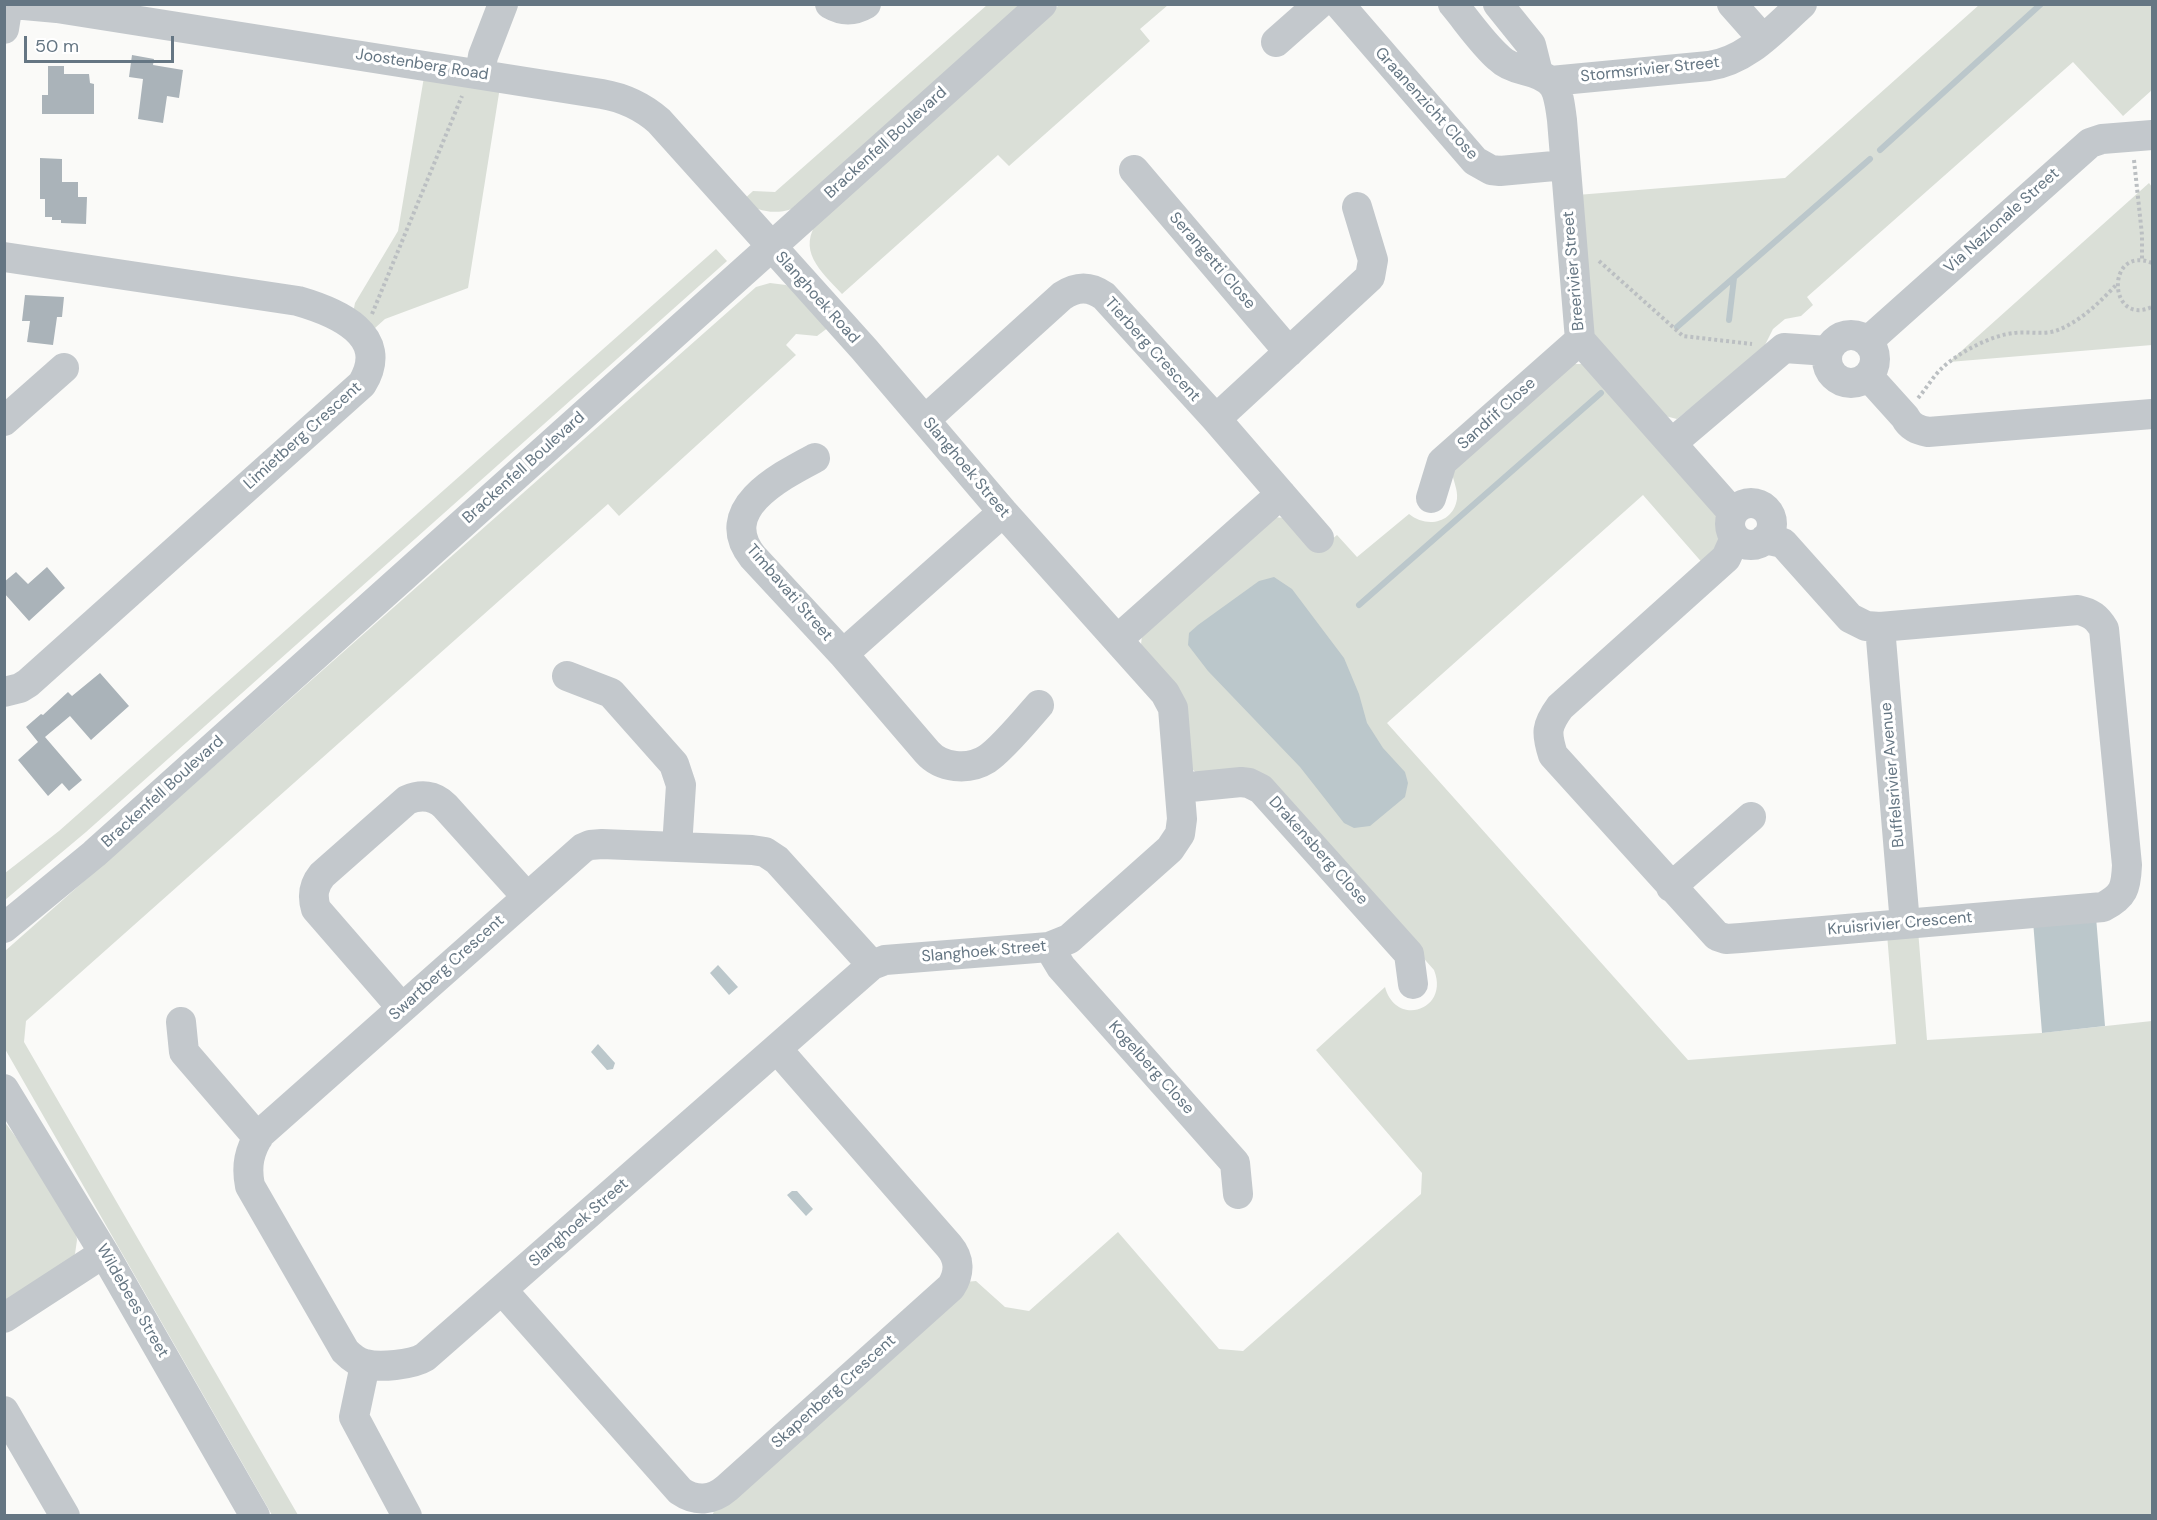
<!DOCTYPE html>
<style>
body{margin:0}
#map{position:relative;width:2157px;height:1520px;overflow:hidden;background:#fafaf8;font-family:"DM Sans",sans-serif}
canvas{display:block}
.frame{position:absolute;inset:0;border:6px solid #657683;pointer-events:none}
.scale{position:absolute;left:24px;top:36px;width:150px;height:27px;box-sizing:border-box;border:3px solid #657683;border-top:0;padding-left:8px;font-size:18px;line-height:21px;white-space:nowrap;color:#657683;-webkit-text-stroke:4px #fff;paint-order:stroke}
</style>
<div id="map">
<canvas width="2157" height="1520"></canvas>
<div class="frame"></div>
<div class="scale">50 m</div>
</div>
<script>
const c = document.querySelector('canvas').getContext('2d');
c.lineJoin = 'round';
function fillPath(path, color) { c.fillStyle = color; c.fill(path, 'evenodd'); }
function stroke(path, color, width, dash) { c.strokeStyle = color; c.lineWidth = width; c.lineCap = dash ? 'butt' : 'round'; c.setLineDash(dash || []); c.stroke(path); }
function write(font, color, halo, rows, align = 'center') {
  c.font = font + ' "DM Sans",sans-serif'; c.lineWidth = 6; c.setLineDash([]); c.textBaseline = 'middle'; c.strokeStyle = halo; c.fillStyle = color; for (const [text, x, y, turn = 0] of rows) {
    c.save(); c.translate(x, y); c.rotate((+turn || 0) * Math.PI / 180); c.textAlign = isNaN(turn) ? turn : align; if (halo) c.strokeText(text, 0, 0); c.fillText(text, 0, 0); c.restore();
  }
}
fillPath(new Path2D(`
 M987 5H1026L792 209C773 215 758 211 742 201L753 191 775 192Z
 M1059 5H1168L1140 29 1150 41 1009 166 998 155 842 294C820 270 796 251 819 219Z
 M1979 5H2152V90L2123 116 2073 62 1807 297 1813 305 1801 316 1785 319 1773 329 1762 351 1677 419 1665 416 1593 341 1577 195 1785 178Z
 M424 77 500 87 468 288 385 319 375 328 353 313 355 303 398 231Z
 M2149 183 2152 187V345L1949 362Z
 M716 249 727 261 86 832 5 900V873L59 831Z
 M770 283 786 285 797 292 829 327 817 336 796 334 786 345 796 355 619 516 608 504 26 1021 24 1042 298 1515H272L5 1049V951L756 287Z
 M1574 364H1582L1719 513 1721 538 1705 566 1643 495 1387 723 1688 1060 1896 1044 1887 934 1918 930 1927 1040 2041 1033 2152 1021V1515L712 1516 717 1504 965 1282 976 1281 1005 1307 1029 1311 1118 1232 1219 1349 1243 1351 1421 1194 1422 1173 1316 1050 1385 987C1396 1028 1450 1010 1434 970L1267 782 1198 774 1193 770 1141 645 1142 634 1273 517 1286 518 1318 551 1337 535 1357 557 1409 514C1426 528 1453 524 1457 499 1458 489 1453 481 1452 472Z
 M4 1121 55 1190 75 1225 77 1240 75 1254 66 1266 4 1307Z`), '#dadfd7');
fillPath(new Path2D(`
 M1274 577 1292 589 1344 658 1359 694 1367 723 1383 748 1405 772 1408 783 1405 797 1370 826 1354 828 1344 823 1300 767 1208 671 1188 645 1189 633 1198 625 1259 581Z
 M2096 917 2105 1026 2042 1033 2033 921Z
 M718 965 738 987 729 995 710 973Z
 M598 1044 615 1063 613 1069 607 1070 591 1052Z
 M792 1191H797L813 1209 806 1216 787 1195Z`), '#bbc7cb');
stroke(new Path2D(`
 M1880 150 2041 4
 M1729 320 1734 278
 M1677 327 1870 159
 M1359 605 1601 393`), '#bbc7cb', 6);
fillPath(new Path2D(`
 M132 55 154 59 153 65 183 70 179 98 167 96 163 123 138 119 143 79 129 77Z
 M48 66H64V74H89L90 83 94 84V114H42V95H48Z
 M40 158 62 159V182H78V197H87L86 224 61 223V220H52V217H45V199H40Z
 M25 295 64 297 62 317H57L53 345 27 342 30 321H22Z
 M47 567 65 588 29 621 4 593V582L16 572 28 584Z
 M100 673 129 706 91 740 70 716 45 737 82 780 69 791 62 783 48 796 18 760 38 742 26 727 41 714 43 715 68 692 72 696Z`), '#aab3b9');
stroke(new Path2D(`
 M2134 160 2142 235V260
 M1599 261 1683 336 1752 344
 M2152 263C2106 244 2107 327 2152 307
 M372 314 462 96
 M1918 398C1926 389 1932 378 1941 369 1957 353 1992 335 2014 333 2028 331 2042 335 2055 331 2079 323 2100 302 2117 284`), '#bbbfc2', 4, [3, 3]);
stroke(new Path2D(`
 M13 4 57 8 602 94C625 98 642 106 659 121L864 349 1003 512 1165 693 1173 708 1182 819 1180 834 1170 849 1069 939 1049 947 885 960 872 965 425 1357C412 1365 379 1368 365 1364 357 1362 351 1357 345 1351L250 1186C246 1166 249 1151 260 1134L583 848 590 845 602 844 752 850 765 852 777 860 872 965
 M830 4C842 11 854 11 866 4
 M1339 4 1475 161 1491 170 1500 171 1565 165
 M1453 4C1468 22 1482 43 1499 58 1506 65 1515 68 1524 70 1557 78 1558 89 1562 120L1580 340 1733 513
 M1498 4 1531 45 1538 73
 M1732 4 1763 39
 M4 29 8 4
 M1276 42 1319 4
 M480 74 483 56 503 4
 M1551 81 1709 66C1748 60 1774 29 1802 4
 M1134 170 1289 352
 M4 257 298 301C336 312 392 335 362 384L28 683 20 688 4 692
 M1827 359a24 24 0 1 1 48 0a24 24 0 1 1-48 0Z
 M1868 341 2090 143 2102 139 2152 135
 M1868 376 1905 417C1910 427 1918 430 1928 432L2152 414
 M926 419 1062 296C1077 286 1090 286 1104 296L1216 419 1319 538
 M1216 419 1370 277 1373 260 1357 207
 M4 421 64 368
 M1672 443 1784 348 1828 351
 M815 458C779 477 715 510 753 557L843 654 927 752C941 768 968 771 987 759 1002 749 1026 720 1039 705
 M1431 498 1442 462 1580 340
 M1730 524a21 21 0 1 1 42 0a21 21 0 1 1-42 0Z
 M1735 538 1726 558 1560 707C1546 726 1546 733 1553 755L1717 936 1726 939 1741 938 2103 907C2124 896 2126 888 2127 865L2104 629C2097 617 2091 613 2078 610L1880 627 1866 626 1850 618 1783 543 1765 539
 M1880 627 1905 924
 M1118 639 1281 494
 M843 654 1003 512
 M567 676 611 693 674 764 681 785 677 847
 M1180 788 1241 782 1249 783 1261 789 1409 954 1413 984
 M1671 887 1751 817
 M4 928 94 854 1042 4
 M1049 947 1061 967 1235 1163 1238 1194
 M402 1008 316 909C312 896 313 886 322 875L407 800C421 794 434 795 445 806L527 897
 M181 1022 184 1052 258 1138
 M4 1089 104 1253 255 1516
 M503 1291 680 1491C696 1502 712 1501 727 1488L951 1287C960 1273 960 1259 949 1246L777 1049
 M4 1318 104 1253
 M365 1365 354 1417 407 1516
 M4 1411 65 1516`), '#c3c8cc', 30);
write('16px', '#657683', '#fff', [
 ["Joostenberg Road",422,65,9],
 ["Stormsrivier Street",1650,70,-6],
 ["Graanenzicht Close",1426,104,48],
 ["Brackenfell Boulevard",886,143,-42],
 ["Via Nazionale Street",2002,221,-42],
 ["Serangetti Close",1212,261,49],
 ["Breerivier Street",1574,271,-95],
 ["Slanghoek Road",817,298,48],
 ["Tierberg Crescent",1152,350,48],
 ["Sandrif Close",1497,414,-42],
 ["Limietberg Crescent",303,436,-42],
 ["Brackenfell Boulevard",524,468,-42],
 ["Slanghoek Street",966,468,50],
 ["Timbavati Street",789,593,49],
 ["Buffelsrivier Avenue",1893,775,-95],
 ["Brackenfell Boulevard",163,792,-42],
 ["Drakensberg Close",1318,851,48],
 ["Kruisrivier Crescent",1900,924,-5],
 ["Slanghoek Street",984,952,-5],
 ["Swartberg Crescent",447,968,-42],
 ["Kogelberg Close",1151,1068,48],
 ["Slanghoek Street",579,1223,-41],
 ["Wildebees Street",132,1301,60],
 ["Skapenberg Crescent",834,1392,-42]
]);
</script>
